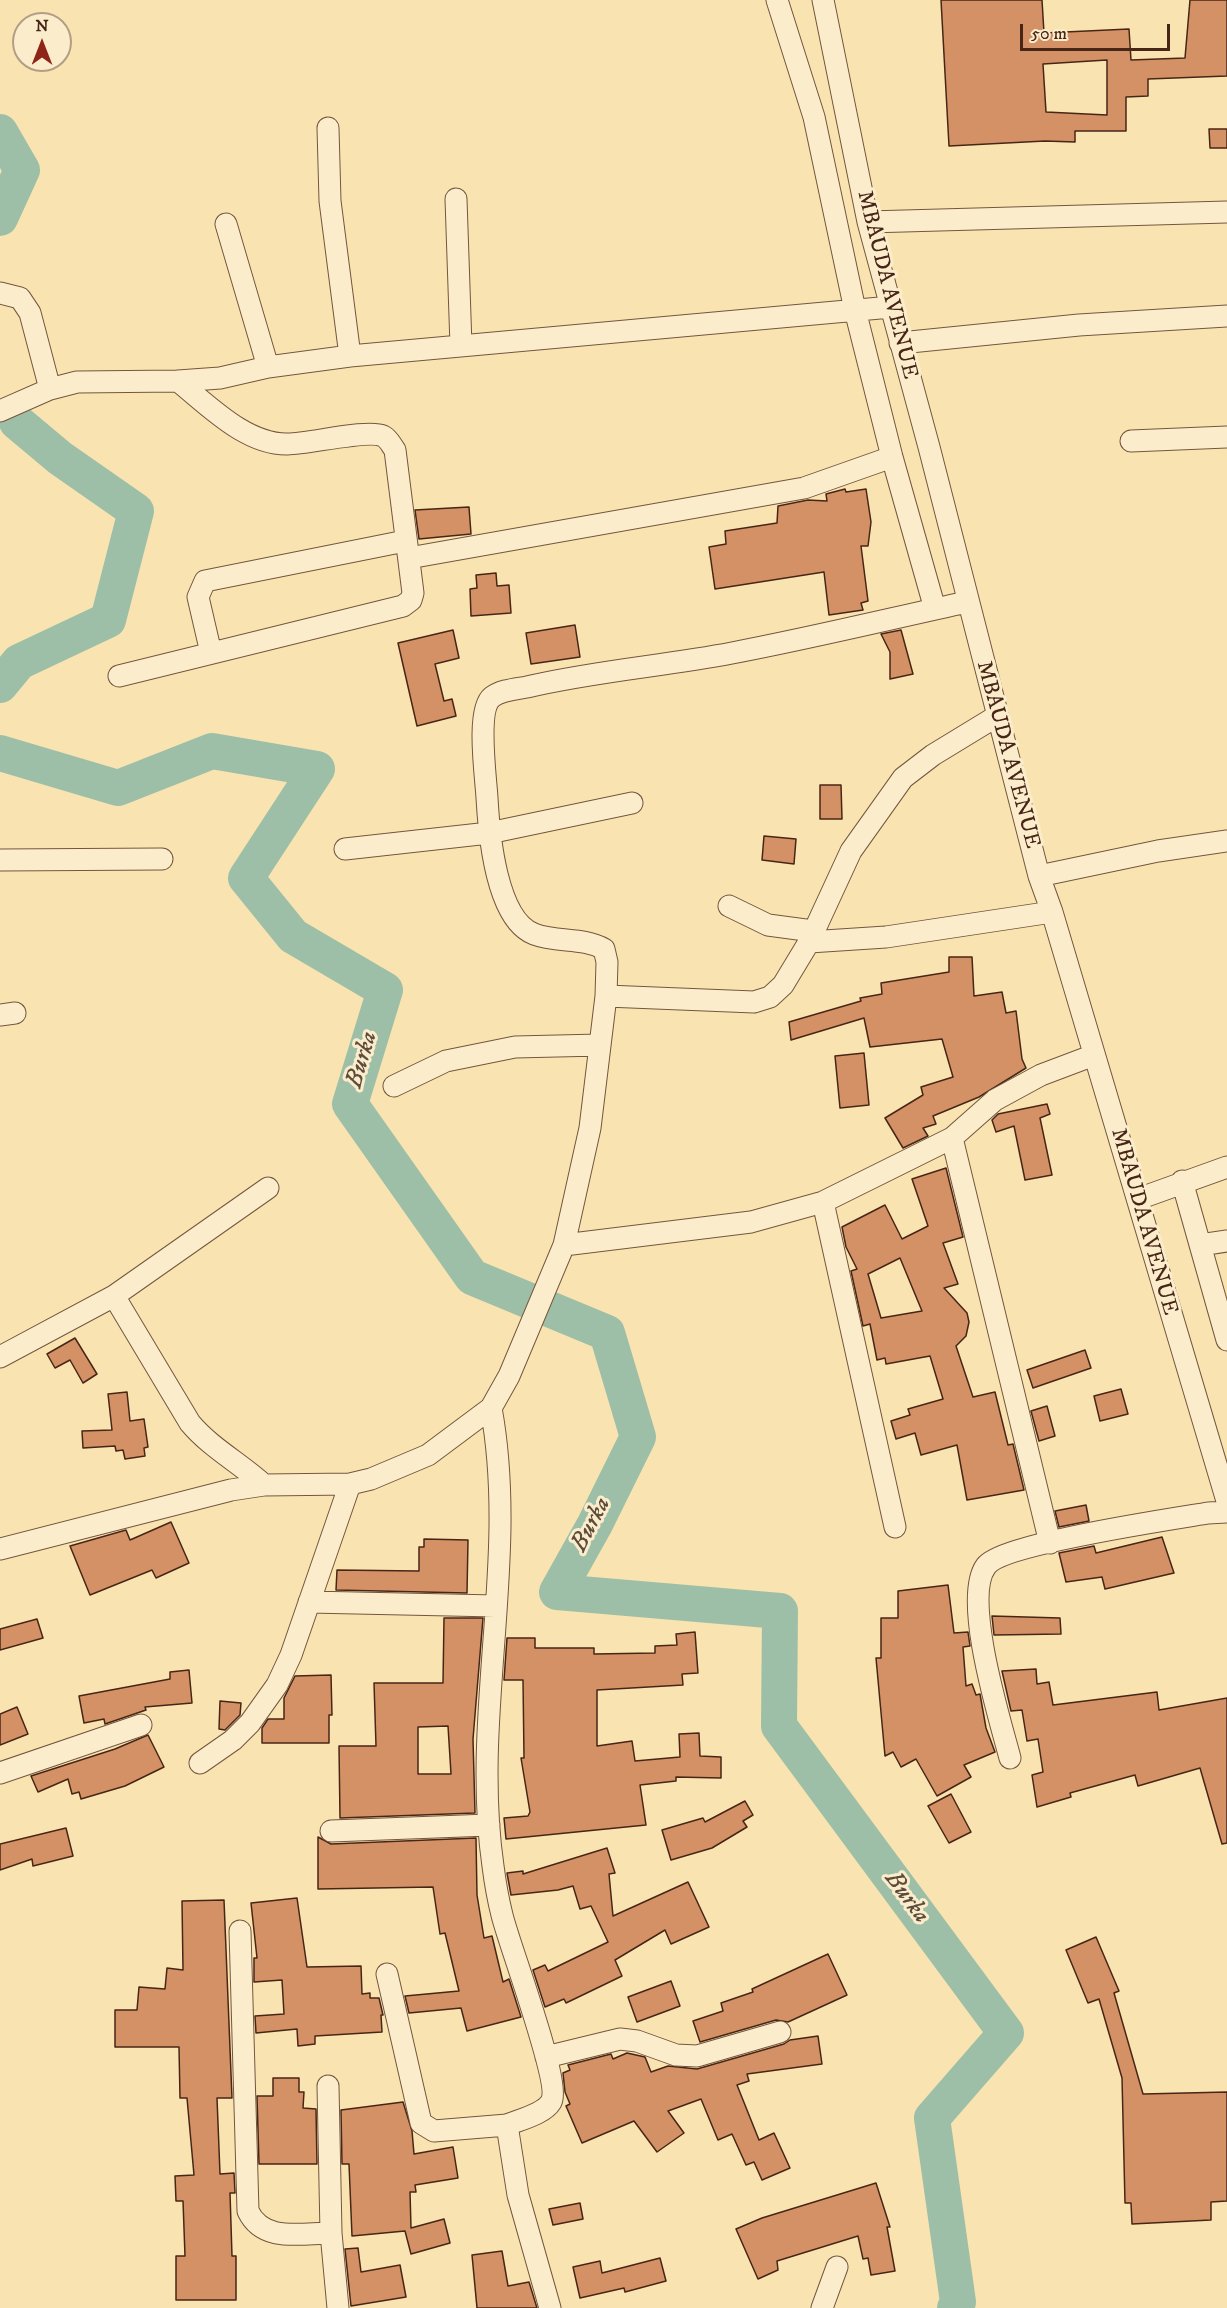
<!DOCTYPE html>
<style>
body{margin:0}
#map{position:relative;width:1227px;height:2308px;overflow:hidden;background:#f9e4b1;font-family:"IM FELL DW Pica",serif}
canvas{display:block}
.north{position:absolute;left:12px;top:12px;width:60px;height:60px;box-sizing:border-box;background:#fbedcc;border:2px solid #b39d84;border-radius:50%;rotate:0deg;font-size:16px;font-weight:700;line-height:24px;text-align:center;color:#472617}
.north::after{content:'';display:block;margin:auto;width:21px;height:27px;background:#8f2418;clip-path:polygon(50% 0,100% 100%,50% 72%,0 100%)}
.scale{position:absolute;left:1020px;top:24px;width:150px;height:27px;box-sizing:border-box;border:3px solid #472617;border-top:0;padding-left:8px;font-size:18px;line-height:21px;white-space:nowrap;color:#472617;-webkit-text-stroke:4px #fbedcc;paint-order:stroke}
</style>
<div id="map">
<canvas width="1227" height="2308"></canvas>
<div class="north">N</div>
<div class="scale">50 m</div>
</div>
<script>
const c = document.querySelector('canvas').getContext('2d');
c.lineJoin = 'round';
function stroke(path, color, width, dash) { c.strokeStyle = color; c.lineWidth = width; c.lineCap = dash ? 'butt' : 'round'; c.setLineDash(dash || []); c.stroke(path); }
function fillPath(path, color) { c.fillStyle = color; c.fill(path, 'evenodd'); }
function write(font, color, halo, rows, align = 'center') {
  c.font = font + ' "IM FELL DW Pica",serif'; c.lineWidth = 6; c.setLineDash([]); c.textBaseline = 'middle'; c.strokeStyle = halo; c.fillStyle = color; for (const [text, x, y, turn = 0] of rows) {
    c.save(); c.translate(x, y); c.rotate((+turn || 0) * Math.PI / 180); c.textAlign = isNaN(turn) ? turn : align; if (halo) c.strokeText(text, 0, 0); c.fillText(text, 0, 0); c.restore();
  }
}
stroke(new Path2D(`
 M0 132 22 170 0 218
 M0 685 19 662 108 620 136 511 60 458 17 422
 M0 753 118 788 212 751 317 769 246 878 293 936 385 990 350 1104 472 1277 607 1333 638 1437 595 1524 557 1592 780 1611 779 1726 1006 2033 932 2118 958 2302 955 2308`), '#9ebfa7', 36);
const building = new Path2D(`
 M941 0H1042L1044 33 1129 29 1131 60 1185 58 1190 0H1227V76L1148 79V96L1126 97V131H1075V142L1045 141 949 146ZM1107 60V115L1046 112 1043 64Z
 M1209 129H1227V148H1210Z
 M845 489 846 492 866 489 871 522 868 546H861L868 601 861 603 863 610 829 615 824 572 715 589 709 547 726 544 725 531 777 523 778 506 808 500 827 501 826 494Z
 M469 507 471 534 419 539 415 510Z
 M496 573 497 586 509 585 511 613 471 616 470 589 477 588 476 575Z
 M575 625 580 657 531 664 526 633Z
 M453 630 459 658 435 664 444 701 452 699 456 716 417 726 398 643Z
 M901 630 913 674 890 679V652L881 634Z
 M820 785H841L842 819H820Z
 M764 836 796 839 794 864 762 860Z
 M949 957H972L974 996 1002 992 1006 1013 1016 1011 1022 1059 1026 1068 979 1097 933 1116 936 1124 923 1128 928 1136 903 1148 885 1118 923 1095 921 1087 953 1077 942 1039 870 1047 864 1018 791 1040 789 1022 861 1001 860 998 882 994 881 983 949 972Z
 M864 1053 869 1105 840 1108 835 1056Z
 M1047 1104 1050 1114 1040 1118 1052 1175 1025 1180 1014 1126 996 1132 992 1120 998 1114Z
 M946 1168 963 1237 943 1243 958 1284 944 1288 967 1313 969 1322 966 1336 956 1346 973 1397 995 1392 1008 1445 1013 1444 1024 1490 967 1500 957 1445 921 1455 915 1433 896 1439 891 1421 910 1415 908 1409 943 1399 930 1356 886 1364 885 1358 877 1360 870 1324 863 1326 851 1271 857 1269 846 1247 842 1227 885 1205 902 1239 928 1226 912 1179ZM900 1258 922 1311 881 1318 868 1274Z
 M75 1338 97 1374 83 1383 70 1360 55 1368 47 1354Z
 M1085 1350 1091 1368 1033 1388 1027 1370Z
 M1121 1389 1128 1414 1100 1421 1094 1396Z
 M127 1392 130 1421 144 1419 148 1447 144 1448 145 1456 125 1459 123 1450 116 1451 115 1446 83 1448 82 1431 112 1430 108 1394Z
 M1047 1406 1055 1436 1039 1441 1031 1411Z
 M1086 1505 1089 1521 1059 1527 1055 1511Z
 M171 1522 189 1563 156 1578 152 1570 90 1595 70 1546 126 1530 130 1540Z
 M1162 1537 1174 1573 1105 1589 1102 1577 1066 1582 1059 1553 1094 1546 1096 1553Z
 M424 1539 468 1540 467 1593 336 1590 337 1570 419 1571V1547H424Z
 M948 1585 954 1633 968 1632 970 1646 963 1647 966 1686 972 1684 976 1695 980 1694 986 1728 995 1752 964 1765 971 1777 937 1796 916 1759 901 1767 893 1752 885 1756 876 1658H881V1618H898V1591Z
 M992 1616 1060 1618 1061 1634 994 1635Z
 M444 1618H483L473 1739 475 1813 340 1818 339 1746H376L374 1683H443ZM448 1726 451 1774H418V1727Z
 M37 1619 43 1638 0 1650V1629Z
 M695 1632 698 1673 682 1674 683 1685 597 1690V1746L632 1741 635 1761 680 1757 679 1734 699 1733 700 1756 721 1757V1778L676 1777V1781L640 1785 646 1825 506 1839 504 1818 528 1816 530 1812 521 1758H524L523 1680H504L507 1638H535V1648H594V1654L655 1653V1646L677 1645 676 1634Z
 M1036 1669 1037 1684 1049 1682 1053 1705 1157 1692 1159 1710 1227 1698V1843L1222 1844 1200 1768 1138 1786 1135 1775 1070 1793 1071 1797 1037 1807 1032 1775 1043 1772 1038 1739 1027 1741 1022 1710 1011 1711 1002 1671Z
 M189 1670 192 1703 145 1707 146 1710 105 1724 104 1719 84 1723 79 1696 170 1679V1672Z
 M331 1675 332 1715H329V1743H262V1728L268 1719H284V1698L295 1676Z
 M220 1701 241 1703 240 1715 225 1730 219 1729Z
 M17 1707 28 1734 0 1745V1714Z
 M148 1735 164 1767 125 1786 81 1799 79 1792 72 1794 68 1779 38 1792 31 1776 115 1749Z
 M951 1794 971 1832 949 1843 928 1806Z
 M745 1801 753 1815 743 1821 747 1827 712 1848 671 1860 662 1830 703 1818 705 1822Z
 M66 1828 73 1856 33 1866 32 1859 0 1870V1844Z
 M318 1837 331 1844 476 1838 477 1895 484 1938 492 1936 503 1982 509 1979 521 2017 467 2031 461 2008 409 2013 405 1996 459 1991 445 1933 440 1934 433 1887 318 1889Z
 M607 1848 615 1873 609 1874 613 1916 688 1882 709 1927 671 1944 665 1930 615 1960 622 1976 566 2003 564 1999 545 2007 533 1970 545 1965 548 1971 608 1942 591 1906 580 1909 573 1886 558 1890 511 1895 507 1873 523 1871V1874Z
 M297 1898 307 1967 361 1966 362 1994 370 1993V1998H379L383 2015H381L382 2032 315 2036V2044L298 2046 297 2029 256 2033 255 2016 284 2014 282 1980 254 1982V1958H257L251 1903Z
 M224 1900 232 2098H217L220 2174 234 2173 235 2193H230L232 2256H236V2300H176V2256H185L183 2201H176L175 2176 194 2175 187 2098H180L179 2047H115V2010H137L139 1987 165 1989 167 1968 183 1970 182 1901Z
 M1096 1937 1119 1991 1114 1993 1143 2094 1227 2092V2201L1211 2202V2220L1132 2224 1131 2203H1125L1122 2078 1099 1999 1088 2003 1066 1950Z
 M828 1954 847 1995 788 2022 776 2020 700 2042 693 2021 723 2011 721 2003 753 1992 752 1989Z
 M671 1981 680 2006 637 2022 628 1997Z
 M818 2036 822 2064 747 2074 749 2081 737 2085 759 2140 774 2133 790 2168 762 2180 754 2162 746 2165 732 2134 718 2140 701 2099 668 2111 684 2133 657 2152 634 2121 582 2143 566 2106 570 2104 565 2092 563 2073 570 2070 568 2065 611 2054 613 2059 627 2053 645 2057 651 2072 668 2066 697 2069 784 2044 790 2040Z
 M273 2078H299V2092H304L303 2108 316 2109 317 2164H259L257 2096H273Z
 M403 2102 412 2131 414 2154 453 2147 458 2178 415 2185 416 2192H410L411 2228 444 2219 450 2243 411 2254 405 2231 352 2236 349 2164H342L341 2110Z
 M876 2183 890 2227H887L895 2271 871 2275 868 2258 863 2259 858 2236 777 2261 778 2270 758 2279 736 2229 762 2218Z
 M580 2203 583 2219 553 2225 549 2209Z
 M358 2248 361 2272 400 2265 406 2297 351 2306 345 2249Z
 M502 2251 508 2286 529 2282 537 2308H477L472 2255Z
 M660 2258 666 2281 625 2292 624 2288 580 2298 573 2267 600 2261 602 2273Z`);
fillPath(building, '#d49165');
stroke(building, '#472617', 1.5);
const minor = new Path2D(`
 M777 0 814 117 855 310 892 457 935 609
 M823 0 868 222 929 447 1039 876 1052 912 1227 1501
 M328 128 330 201 350 356
 M456 199 461 346
 M868 222 1227 212
 M0 293 20 298 30 313 50 389
 M900 343 1079 325 1227 316
 M268 367 350 356 891 307
 M0 411 50 389 77 382 178 381 220 378 268 367 226 224
 M1131 441 1227 437
 M409 558 804 488 892 457
 M211 653 198 597 205 581 405 541
 M119 676 403 606 411 600 413 593 395 450C391 445 389 439 383 436 368 429 308 444 288 444 246 445 208 405 178 381
 M345 849 489 833 632 803
 M0 860 162 859
 M1039 876 1158 851 1227 841
 M729 906 768 925 813 931
 M809 942 886 937 1052 912
 M606 996 754 1002 770 997 783 985 809 942 851 851 903 778 933 755 997 716
 M0 1015 15 1013
 M394 1086 446 1061 515 1047 600 1045
 M952 1138 1050 1543
 M1182 1181 1227 1340
 M1138 1199 1227 1167
 M823 1202 895 1527
 M564 1245 751 1222 823 1202 952 1138 995 1100 1041 1075 1094 1055
 M1200 1245 1227 1241
 M114 1296 190 1423C211 1448 240 1463 264 1485
 M0 1357 114 1296 268 1188
 M491 1408C519 1559 471 1714 493 1866 495 1882 498 1899 502 1915 509 1945 562 2083 551 2102 544 2114 519 2120 507 2125L518 2195 550 2308
 M0 1549 231 1490 264 1485 350 1484 371 1479 428 1455 491 1408 509 1376 564 1245 590 1128 606 996 607 962 604 949C583 937 557 943 534 934 496 919 489 834 487 798 486 778 476 710 492 697 501 690 516 689 527 687 594 671 664 666 732 653 811 638 889 619 967 602
 M309 1602 496 1606
 M1010 1758C1000 1720 962 1598 986 1566 1002 1544 1172 1519 1208 1513L1227 1512
 M200 1763 233 1740 250 1723 277 1685 291 1655 350 1484
 M0 1773 141 1725
 M331 1831 489 1825
 M240 1931 248 2211C263 2243 301 2233 331 2233L338 2308
 M387 1974 421 2123 434 2131 507 2125
 M546 2057 620 2039 637 2041 676 2055 697 2056 780 2032
 M328 2086 331 2233
 M822 2308 837 2267`);
stroke(minor, '#74563e', 23);
stroke(minor, '#fbedcc', 21);
write('22px', '#472617', '#fbedcc', [
 ["MBAUDA AVENUE",886,285,76],
 ["MBAUDA AVENUE",1007,755,75],
 ["MBAUDA AVENUE",1143,1222,74]
]);
write('italic 24px', '#5d4c3b', '#fbedcc', [
 ["Burka",363,1060,-73],
 ["Burka",592,1525,-62],
 ["Burka",906,1898,54]
]);
</script>
